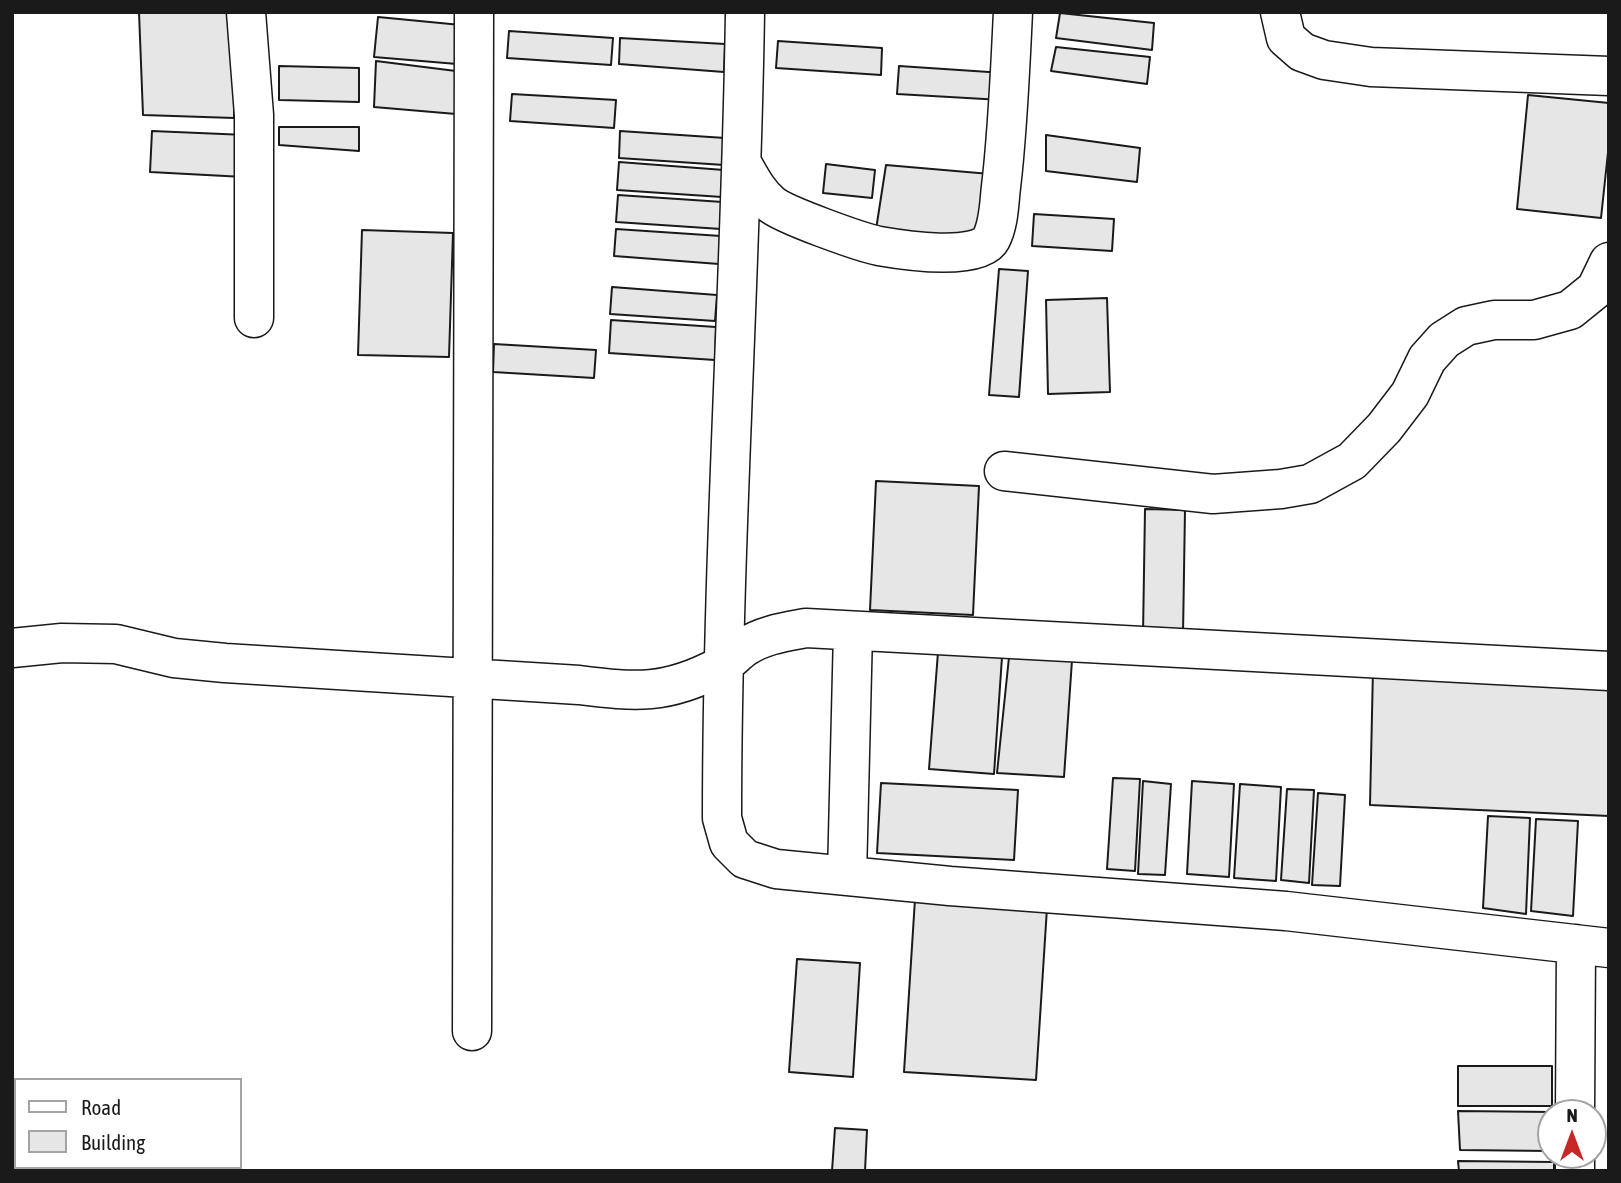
<!DOCTYPE html>
<style>
body{margin:0}
#map{position:relative;width:1621px;height:1183px;overflow:hidden;background:#fff;font-family:"Asap Condensed",sans-serif}
canvas{display:block}
.frame{position:absolute;inset:0;border:14px solid #1a1a1a;pointer-events:none}
.legend{position:absolute;left:14px;top:1078px;width:228px;height:91px;box-sizing:border-box;background:#fff;border:2px solid #a3a3a3;margin:0;padding:9px 12px;list-style:none;font-size:21px;color:#1a1a1a}
.legend li{display:flex;align-items:center;gap:14px;height:35px}
.legend b{width:35px;border:2px solid #a3a3a3}
.north{position:absolute;left:1537px;top:1099px;width:70px;height:70px;box-sizing:border-box;background:#fff;border:2px solid #a3a3a3;border-radius:50%;rotate:0deg;font-size:19px;font-weight:700;line-height:28px;text-align:center;color:#1a1a1a}
.north::after{content:'';display:block;margin:auto;width:24px;height:32px;background:#c62828;clip-path:polygon(50% 0,100% 100%,50% 72%,0 100%)}
</style>
<div id="map">
<canvas width="1621" height="1183"></canvas>
<div class="frame"></div>
<ul class="legend">
<li><b style="height:9px;background:#fff"></b>Road</li>
<li><b style="height:19px;background:#e6e6e6"></b>Building</li>
</ul>
<div class="north">N</div>
</div>
<script>
const c = document.querySelector('canvas').getContext('2d');
c.lineJoin = 'round';
function fillPath(path, color) { c.fillStyle = color; c.fill(path, 'evenodd'); }
function stroke(path, color, width, dash) { c.strokeStyle = color; c.lineWidth = width; c.lineCap = dash ? 'butt' : 'round'; c.setLineDash(dash || []); c.stroke(path); }
const building = new Path2D(`
 M139 12 235 13 234 118 143 115Z
 M1060 13 1154 23 1152 50 1056 38Z
 M378 17 461 25 457 64 374 57Z
 M509 31 613 38 611 65 507 58Z
 M620 38 725 44 724 72 619 64Z
 M778 41 882 48 881 75 776 68Z
 M1056 47 1150 57 1147 84 1051 71Z
 M376 61 456 71V114L374 107Z
 M279 66 359 68V102L279 100Z
 M899 66 1004 73 1002 100 897 94Z
 M512 94 616 100 614 128 510 121Z
 M1528 95 1609 103V143L1601 218 1517 209Z
 M279 127H359V151L279 145Z
 M152 131 246 135 244 177 150 172Z
 M620 131 725 138 724 165 619 158Z
 M1046 135 1140 148 1137 182 1046 171Z
 M619 162 724 170 722 197 617 190Z
 M826 164 875 170 872 198 823 193Z
 M886 165 990 174 983 241 875 236Z
 M618 195 723 202 721 229 616 222Z
 M1034 214 1114 219 1112 251 1032 246Z
 M616 229 721 236 719 264 614 256Z
 M362 230 453 233 449 357 358 355Z
 M999 269 1028 271 1019 397 989 395Z
 M612 287 717 295 715 321 610 314Z
 M1107 298 1110 392 1048 394 1046 300Z
 M611 320 716 327 715 360 609 353Z
 M494 344 596 350 594 378 493 372Z
 M876 481 979 486 973 615 870 610Z
 M1145 509 1185 510 1183 635 1143 634Z
 M938 652 1002 657 994 774 929 769Z
 M1009 657 1072 660 1064 777 997 773Z
 M1373 669 1609 683V816L1370 805Z
 M1113 778 1140 779 1135 871 1107 869Z
 M1143 781 1171 784 1165 875 1138 874Z
 M1192 781 1234 784 1229 877 1187 874Z
 M881 783 1018 790 1014 860 877 853Z
 M1240 784 1281 787 1276 881 1234 878Z
 M1287 789 1314 790 1309 883 1281 880Z
 M1318 793 1345 795 1340 886 1312 885Z
 M1488 816 1530 818 1526 914 1483 908Z
 M1536 819 1578 821 1573 916 1531 911Z
 M915 899 1047 908 1036 1080 904 1072Z
 M797 959 860 963 853 1077 789 1072Z
 M1458 1066H1552V1106H1458Z
 M1458 1111 1554 1112 1551 1113V1151L1460 1150Z
 M835 1128 867 1130 865 1171H832Z
 M1458 1161 1554 1162V1171H1459Z`);
fillPath(building, '#e6e6e6');
stroke(building, '#1a1a1a', 2);
const minor = new Path2D(`
 M246 12 254 115V318
 M745 12C741 281 722 550 722 818L729 843 745 859 776 869 950 886 1286 911 1609 948
 M1280 12 1286 38 1302 52 1324 60 1371 67 1609 76
 M743 165C751 179 758 193 771 204 784 215 860 242 879 246 902 250 979 262 991 239 999 224 999 204 1001 187 1008 129 1010 71 1013 12
 M1004 471 1213 494 1281 489 1310 484 1352 461 1384 428 1410 394 1427 359 1444 340 1466 326 1494 320H1534L1570 310 1596 289 1609 262
 M12 648 62 643 116 644 174 658 225 663 579 685C636 692 666 695 719 667 729 662 736 653 745 647 763 635 785 632 806 628L1609 671
 M847 876 853 631
 M472 1031 474 12
 M1575 1113 1576 944
 M1575 1171V1155`);
stroke(minor, '#1a1a1a', 41);
stroke(minor, '#fff', 38);
</script>
